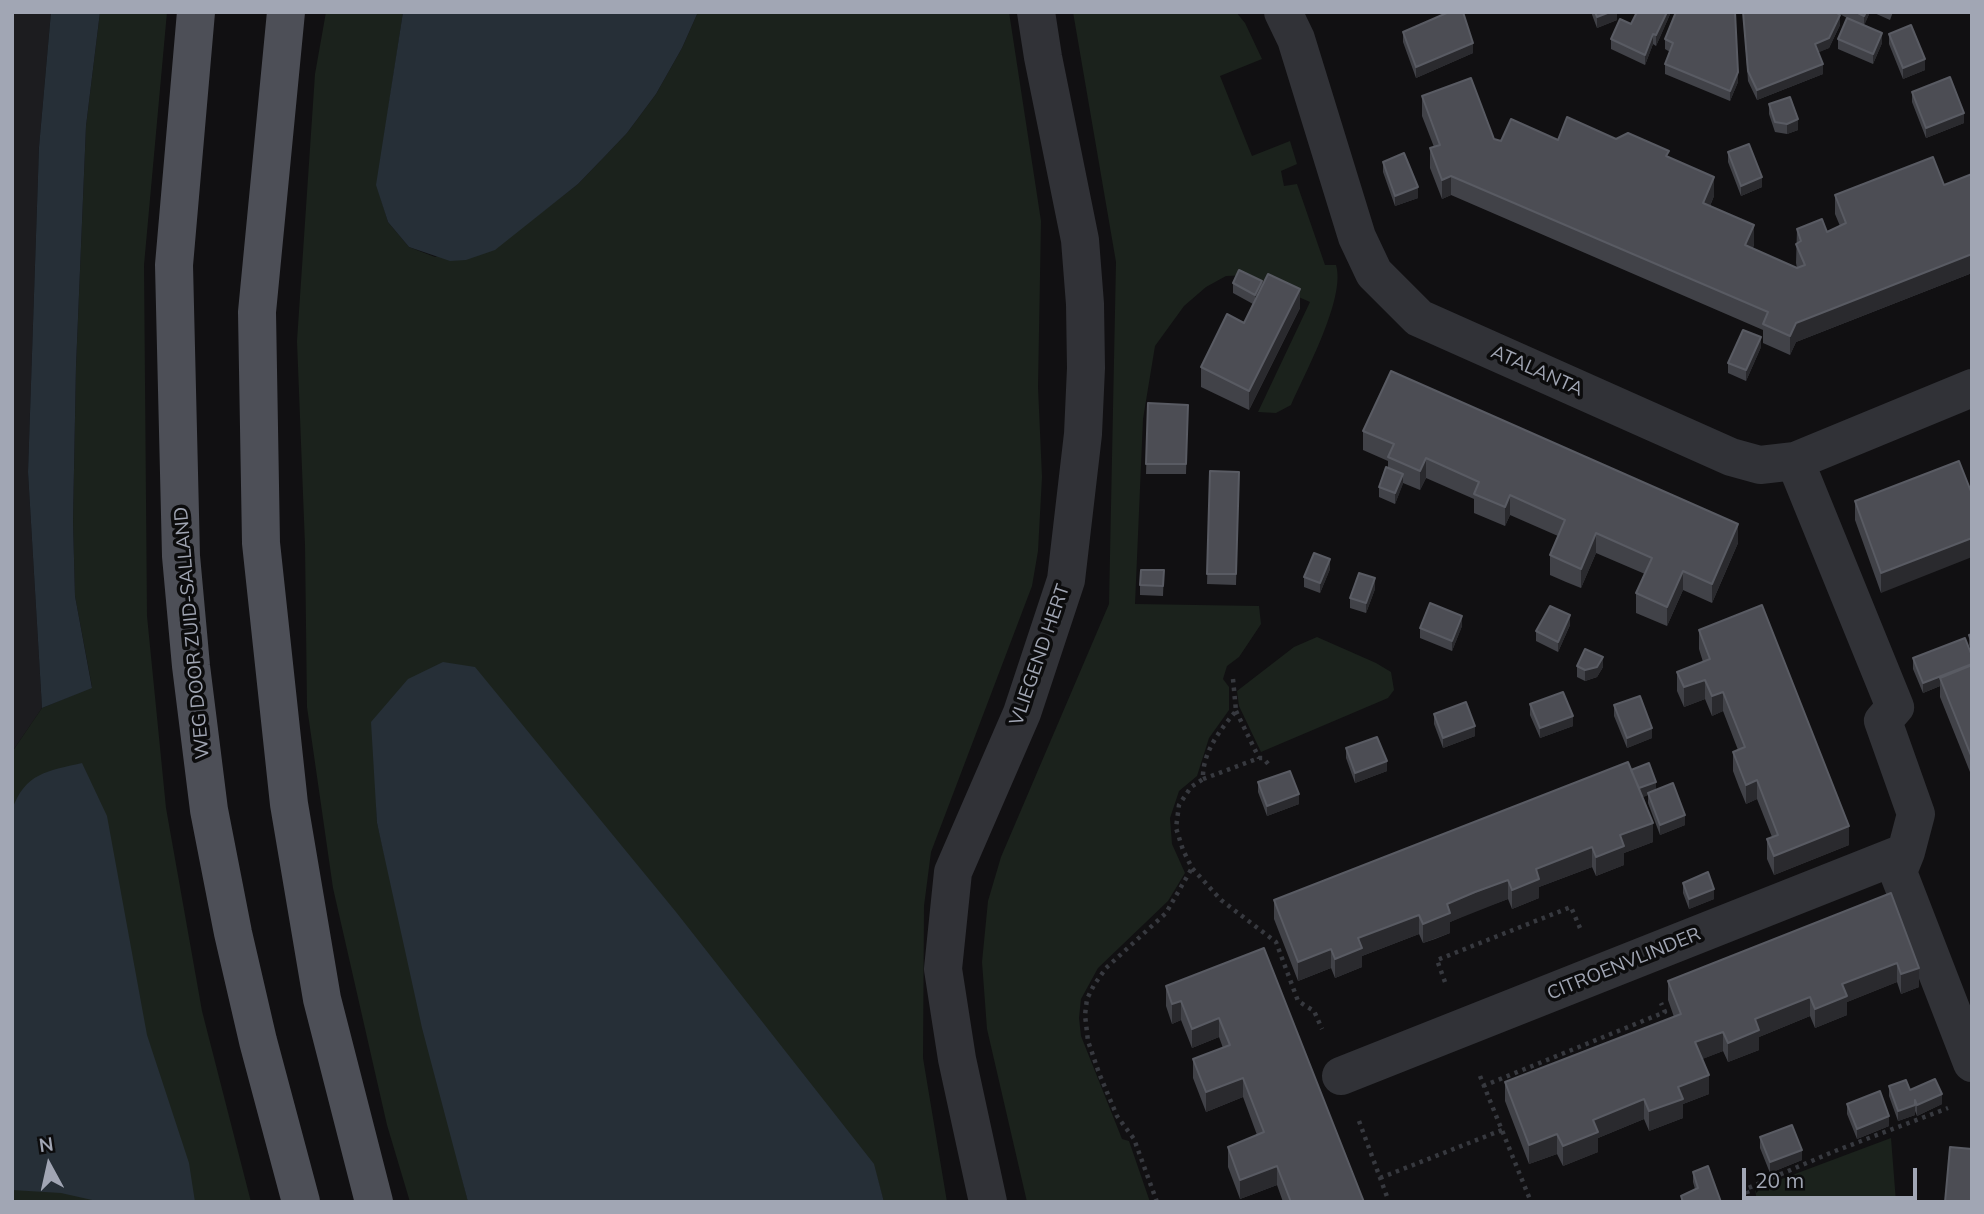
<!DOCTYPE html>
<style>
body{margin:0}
#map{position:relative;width:1984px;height:1214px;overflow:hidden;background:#111012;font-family:Mulish,sans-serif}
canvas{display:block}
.frame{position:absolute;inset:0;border:14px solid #a1a6b4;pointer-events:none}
.north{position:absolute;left:14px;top:1130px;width:70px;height:70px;-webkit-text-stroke:5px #0c0c0d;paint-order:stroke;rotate:352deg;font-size:19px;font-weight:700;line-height:28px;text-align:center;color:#a1a6b4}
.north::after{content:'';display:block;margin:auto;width:24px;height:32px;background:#a1a6b4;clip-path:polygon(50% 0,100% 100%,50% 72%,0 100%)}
.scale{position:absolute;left:1742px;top:1168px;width:175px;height:32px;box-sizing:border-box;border:4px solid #a1a6b4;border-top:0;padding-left:9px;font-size:21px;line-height:24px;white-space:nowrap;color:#a1a6b4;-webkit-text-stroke:5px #0c0c0d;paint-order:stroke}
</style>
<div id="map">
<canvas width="1984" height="1214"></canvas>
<div class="frame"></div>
<div class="north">N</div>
<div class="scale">20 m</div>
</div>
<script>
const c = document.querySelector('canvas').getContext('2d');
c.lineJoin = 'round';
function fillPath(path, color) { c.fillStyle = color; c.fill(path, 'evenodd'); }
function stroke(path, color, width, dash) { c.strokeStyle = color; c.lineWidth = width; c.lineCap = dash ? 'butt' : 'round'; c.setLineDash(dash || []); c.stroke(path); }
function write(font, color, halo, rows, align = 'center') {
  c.font = font + ' Mulish,sans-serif'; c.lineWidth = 7; c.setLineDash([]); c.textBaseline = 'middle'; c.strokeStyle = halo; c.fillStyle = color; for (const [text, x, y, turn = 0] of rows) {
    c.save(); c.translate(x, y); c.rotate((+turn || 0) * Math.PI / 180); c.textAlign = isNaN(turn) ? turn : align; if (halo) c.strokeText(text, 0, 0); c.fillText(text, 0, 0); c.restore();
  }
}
fillPath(new Path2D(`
 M12 12H51L39 147 28 472 42 708 12 752Z`), '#1c1c1f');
fillPath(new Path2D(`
 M100 12H167L144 265 147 616 166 808 202 1011 251 1202H12V752L42 708 92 687 75 596 73 521 76 366 86 126Z
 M326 12H403L377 185 388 222 409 247 435 257 520 229 578 184 627 133 656 94 682 48 698 12H1009L1041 221 1038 387 1042 477 1038 551 1032 586 931 852 924 906 923 1058 947 1202H884L873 1164 376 786 377 823 468 1202H410L387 1125 333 888 307 707 305 545 297 341 315 74Z
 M1073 12H1236L1245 23 1262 59 1220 76 1252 156 1290 141 1297 164 1281 171 1284 186 1297 184 1325 265H1336C1346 298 1305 373 1291 405L1276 413 1258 412 1310 302 1249 275 1226 276 1206 287 1184 306 1155 346 1143 419 1135 604 1259 606 1261 624 1239 657 1227 666 1223 679 1229 687V710L1209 738 1197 776 1179 791 1170 818 1172 844 1185 873 1168 901 1098 968 1081 999 1079 1018 1081 1036 1122 1139 1129 1141 1150 1202H1027L987 1029 982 962 988 901 1001 857 1109 604 1116 262Z
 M1317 637 1376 663 1391 672 1394 690 1388 698 1261 752 1239 706 1237 691 1294 647Z
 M1891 1138 1896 1202H1757L1755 1189Z`), '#1b221c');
fillPath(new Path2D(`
 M51 12H100L86 126 76 366 73 521 75 596 92 688 42 708 28 472 39 147Z
 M403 12H698L682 48 656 94 627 133 606 155 578 184 495 250 466 260 450 261 409 247 388 222 376 185Z
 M443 662 475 667 676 912 874 1164 884 1202H468L422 1028 377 823 371 722 408 679Z
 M82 763 107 816 147 1035 189 1163 195 1202H101L61 1193 12 1190V810C25 773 47 771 82 763Z`), '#262f37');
stroke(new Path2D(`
 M1233 679 1236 711C1220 730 1202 753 1203 779L1191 787 1179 805 1176 828 1183 850 1192 868 1221 900 1276 942 1298 1001 1314 1011 1322 1029
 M1236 711 1259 758
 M1203 779 1259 758H1263L1270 766
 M1445 982 1437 960 1571 907 1580 928
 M1480 1076 1531 1202
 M1483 1086 1665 1012 1661 1003
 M1359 1121 1389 1202
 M1380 1178 1502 1130
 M1157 1202 1134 1139 1117 1116 1099 1073 1088 1041 1085 1015 1087 999 1094 985 1106 968 1166 913 1192 868
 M1751 1202 1746 1189 1835 1151 1948 1108`), '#37393f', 4.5, [3.5, 5]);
stroke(new Path2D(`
 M1283 12 1296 39 1357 237 1374 273 1419 318 1731 457 1760 465 1795 461 1972 388
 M1906 852 1898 872 1972 1063
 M1341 1076 1906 852 1916 814 1883 721 1895 707 1795 461
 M988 1202 957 1059 943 969 953 872 1022 713 1066 580 1083 434 1086 368 1085 304 1080 240 1043 57 1036 12`), '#313237', 38);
stroke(new Path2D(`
 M196 12 174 265 181 556 191 666 209 810 233 933 258 1041 301 1202
 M286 12 257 312 261 543 289 804 322 999 374 1202`), '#4d4f57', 38);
fillPath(new Path2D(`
 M1591 12H1617V20L1597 28Z
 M1637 12H1671L1656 46 1653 44 1645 65 1611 49V39L1631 24Z
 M1676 12 1738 82 1730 101 1665 74V64L1670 52 1665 49V39Z
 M1743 12 1840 25 1829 48 1818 52 1823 74 1757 100 1748 81Z
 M1836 12H1870L1864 25 1882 43 1873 64 1838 49V39L1847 18Z
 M1872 12H1893L1890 20Z
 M1403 32 1473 53 1416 78 1403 42Z
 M1889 34 1925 70 1903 79 1889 44Z
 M1912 92 1964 123 1926 138 1912 102Z
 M1422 96 1494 139 1501 141 1616 139 1669 157 1714 196 1710 206 1754 244 1753 248 1797 268 1796 263 1797 229 1827 232 1840 226 1835 214V195L1944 185 1972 174V273L1796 342 1790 355 1763 343V330L1451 195 1442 199 1430 168V148L1434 147 1422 116Z
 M1769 104 1798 130 1787 134 1775 132 1769 114Z
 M1728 152 1762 187 1741 196 1728 162Z
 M1383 162 1418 198 1395 206 1383 172Z
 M1233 283 1262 285 1300 308 1249 410 1201 387V367L1244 323 1253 304 1233 293Z
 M1761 347 1746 381 1728 373V363Z
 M1148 403 1188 405 1186 474H1146Z
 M1363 431 1738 543 1712 603 1683 590 1667 626 1636 613V593L1645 574 1596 553 1581 588 1566 582 1550 575V555L1558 536 1510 515 1505 526 1474 513V499L1426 478 1420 490 1403 483 1395 504 1379 497V487L1388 468V461L1363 450Z
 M1210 471 1239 472 1236 585 1207 584Z
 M1972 494 1881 593 1855 520V501Z
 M1330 569 1320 593 1304 587V577Z
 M1164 570 1163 596 1140 595V585Z
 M1375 589 1366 613 1350 608V598Z
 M1570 625 1558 652 1536 641V631Z
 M1462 626 1452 651 1420 638V628Z
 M1699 630 1849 845 1774 875 1767 859V839L1772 837 1757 799 1746 804 1739 787 1733 771V752L1738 750 1723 711 1712 716 1705 699 1684 707 1677 691V672L1703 662 1699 649Z
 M1972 634V654L1969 645V635Z
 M1972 656V777L1940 697V686L1923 693 1913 669V658Z
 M1577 666 1603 667 1597 677 1585 681 1577 677Z
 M1530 704 1573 726 1540 738 1530 715Z
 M1614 705 1652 738 1627 748 1614 716Z
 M1434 714 1475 736 1443 748 1434 724Z
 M1346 748 1387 771 1355 783 1346 758Z
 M1631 770 1656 790 1685 825 1660 835 1648 803V795L1642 797 1653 842 1624 853V865L1596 876 1592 867 1539 887V898L1512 909 1508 899 1475 911 1450 922V933L1435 939 1423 943 1419 934 1362 956V967L1335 978 1331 968 1298 981 1274 919V900Z
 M1258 782 1299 804 1267 816 1258 792Z
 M1683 883 1714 899 1689 909 1683 893Z
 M1891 893 1919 987 1901 994 1897 982 1847 1002V1015L1815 1028 1810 1016 1759 1037V1050L1728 1062 1723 1051 1702 1059 1709 1094 1683 1104V1118L1649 1131 1644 1119 1598 1138V1152L1563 1166 1557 1154 1529 1164 1505 1101V1082L1674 1017 1668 1000V981Z
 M1264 948 1364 1202H1283L1277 1185 1240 1199 1228 1167V1147L1257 1135 1243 1097 1206 1112 1193 1078V1059L1223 1048 1219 1037 1192 1048 1181 1020 1172 1024 1166 1006V986Z
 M1889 1086 1942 1104 1917 1116 1915 1111V1115L1898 1121 1889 1096Z
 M1847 1104 1889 1126 1857 1139 1847 1114Z
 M1760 1137 1802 1160 1770 1173 1760 1148Z
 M1693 1172 1721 1202H1681V1196L1695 1189 1693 1182Z`), '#414248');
fillPath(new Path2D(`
 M1610 12H1617V20L1597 28V17Z
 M1667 12H1671L1656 46V35Z
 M1866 12H1870L1864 26V16Z
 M1840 15V25L1829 48 1815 54V44Z
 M1882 33V43L1873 64V54Z
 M1653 34V44L1645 65V55Z
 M1473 43V53L1416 78V67Z
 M1925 59V70L1903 79V68Z
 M1823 64V74L1757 100V90Z
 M1738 72V82L1730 101V91Z
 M1964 113V123L1926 138V128Z
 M1798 119V130L1787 134V124Z
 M1451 176V195L1442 199V180Z
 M1714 177V196L1703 222V203Z
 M1762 177V187L1741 196V186Z
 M1418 187V198L1395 206V196Z
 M1754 225V244L1745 264V245Z
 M1972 254V273L1796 342 1790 355V336L1796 323Z
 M1262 281V291L1255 305V295Z
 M1300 289V308L1249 410V391Z
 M1761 337V347L1746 381V370Z
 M1426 458V478L1420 490V471Z
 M1403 474V484L1395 504V493Z
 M1510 495V515L1505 526V507Z
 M1738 524V543L1712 603V584Z
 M1596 533V553L1581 588V569Z
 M1972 538V557L1881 593V573Z
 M1330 559V569L1320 593V583Z
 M1683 571V590L1667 626V607Z
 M1375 578V589L1366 613V603Z
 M1570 615V625L1558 652V642Z
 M1462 616V626L1452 651V641Z
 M1603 657V667L1597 677 1585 681V670Z
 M1972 664V674L1940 678V686L1923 693V683Z
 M1705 680V699L1684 707V687Z
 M1723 692V711L1712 716V696Z
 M1573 716V726L1540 738V728Z
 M1475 726V736L1443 748V738Z
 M1652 728V738L1627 748V738Z
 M1387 761V771L1355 783V773Z
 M1757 780V799L1746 804V785Z
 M1656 782V792L1636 800V790Z
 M1299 794V804L1267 816V806Z
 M1685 815V825L1660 835V825Z
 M1653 823V842L1624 853V865L1596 876V857L1620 835Z
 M1849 826V845L1774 875V856Z
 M1592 847V867L1539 887V898L1512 909V890L1536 869Z
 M1508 880V899L1450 922V933L1423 943V924L1447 904Z
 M1714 889V899L1689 909V899Z
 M1419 915V934L1362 956V967L1335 978V959L1358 938Z
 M1331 949V968L1298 981V962Z
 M1897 963V982L1847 1002V1015L1815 1028V1009L1842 984Z
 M1919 968V987L1901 994V974Z
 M1810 997V1016L1759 1037V1050L1728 1062V1043L1755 1019Z
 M1181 1001V1020L1172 1024V1004Z
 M1219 1018V1037L1192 1048V1029Z
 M1723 1032V1051L1695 1062V1042Z
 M1709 1075V1094L1683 1104V1118L1649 1131V1111L1678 1087Z
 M1243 1078V1097L1206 1112V1092Z
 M1942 1094V1104L1917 1116V1105Z
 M1644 1099V1119L1598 1138V1152L1563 1166V1146L1593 1120Z
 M1915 1105V1115L1898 1121V1111Z
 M1889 1116V1126L1857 1139V1129Z
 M1557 1134V1154L1529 1164V1145Z
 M1802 1150V1160L1770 1173V1162Z
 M1277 1166V1185L1240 1199V1180Z`), '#2a2a2e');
const building = new Path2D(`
 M1449 12H1463L1473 43 1416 67 1403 32Z
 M1595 12H1610L1597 17Z
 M1637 12H1667L1656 35 1653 34 1645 55 1611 39 1620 19 1631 24Z
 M1676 12H1735L1738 72 1730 91 1665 64 1673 43 1665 39Z
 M1743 12H1835L1840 15 1829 38 1815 44 1823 64 1757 90 1748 71Z
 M1856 12H1866L1864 16Z
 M1847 18 1882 33 1873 54 1838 39Z
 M1911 25 1925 59 1903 68 1889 34Z
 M1950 77 1964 113 1926 128 1912 92Z
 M1471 78 1494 139 1501 141 1511 119 1558 140 1567 117 1616 139 1628 133 1669 151 1666 156 1714 177 1703 203 1754 225 1745 245 1797 268 1805 265 1796 244 1801 241 1797 229 1822 219 1827 232 1846 223 1835 195 1933 157 1944 185 1972 174V254L1796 323 1790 336 1763 324 1768 312 1451 176 1442 180 1430 148 1440 145 1422 96Z
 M1790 97 1798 119 1787 124 1775 122 1769 104Z
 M1749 144 1762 177 1741 186 1728 152Z
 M1404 153 1418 187 1395 196 1383 162Z
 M1239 270 1262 281 1255 295 1233 283Z
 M1268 274 1300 289 1249 391 1201 367 1227 314 1244 323Z
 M1743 330 1761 337 1746 370 1728 363Z
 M1391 371 1738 524 1712 584 1683 571 1667 607 1636 593 1652 558 1596 533 1581 569 1550 555 1565 520 1510 495 1505 507 1474 494 1479 482 1426 458 1420 471 1388 457 1394 444 1363 431Z
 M1148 403 1188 405 1186 464H1146Z
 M1959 461 1972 494V538L1881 573 1855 501Z
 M1386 467 1403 474 1395 493 1379 487Z
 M1210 471 1239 472 1236 574H1207Z
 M1314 553 1330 559 1320 583 1304 577Z
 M1141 570H1164L1163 586 1140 585Z
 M1359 573 1375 578 1366 603 1350 598Z
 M1430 603 1462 616 1452 641 1420 628Z
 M1762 605 1849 826 1774 856 1767 839 1778 835 1757 780 1746 785 1739 767 1733 752 1745 747 1723 692 1712 696 1705 680 1684 687 1677 672 1710 659 1699 630Z
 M1550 606 1570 615 1558 642 1536 631Z
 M1972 634V644L1969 635Z
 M1965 638 1972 656V664L1923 683 1913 658Z
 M1585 649 1603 657 1597 667 1585 670 1577 666Z
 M1972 665V758L1940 678Z
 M1563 692 1573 716 1540 728 1530 704Z
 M1640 696 1652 728 1627 738 1614 705Z
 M1466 702 1475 726 1443 738 1434 714Z
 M1377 737 1387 761 1355 773 1346 748Z
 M1628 762 1653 823 1620 835 1624 846 1596 857 1592 847 1536 869 1539 879 1512 890 1508 880 1475 892 1447 904 1450 913 1435 919 1423 924 1419 915 1358 938 1362 948 1335 959 1331 949 1298 962 1274 900Z
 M1649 763 1656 782 1639 788 1631 770Z
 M1290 771 1299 794 1267 806 1258 782Z
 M1673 783 1685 815 1660 825 1648 793Z
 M1708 872 1714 889 1689 899 1683 883Z
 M1891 893 1919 968 1901 974 1897 963 1842 984 1847 996 1815 1009 1810 997 1755 1019 1759 1030 1728 1043 1723 1032 1695 1042 1709 1075 1678 1087 1683 1099 1649 1111 1644 1099 1593 1120 1598 1132 1563 1146 1557 1134 1529 1145 1505 1082 1681 1014 1668 981Z
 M1264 948 1364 1202H1291L1277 1166 1240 1180 1228 1147 1264 1132 1243 1078 1206 1092 1193 1059 1230 1045 1219 1018 1192 1029 1181 1001 1172 1004 1166 986Z
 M1935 1079 1942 1094 1917 1105 1915 1100V1105L1898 1111 1889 1086 1906 1080 1910 1090Z
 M1880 1091 1889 1116 1857 1129 1847 1104Z
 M1792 1125 1802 1150 1770 1162 1760 1137Z
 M1950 1147 1972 1149 1971 1202H1945Z
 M1708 1166 1721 1202H1683L1681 1196 1698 1188 1693 1172Z`);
fillPath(building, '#4c4d54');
stroke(building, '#595b63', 2);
write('19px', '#a1a6b4', '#0c0c0d', [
 ["ATALANTA",1537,371,24],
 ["WEG DOOR ZUID-SALLAND",192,633,-95],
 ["VLIEGEND HERT",1040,655,-71],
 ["CITROENVLINDER",1624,964,-22]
]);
</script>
